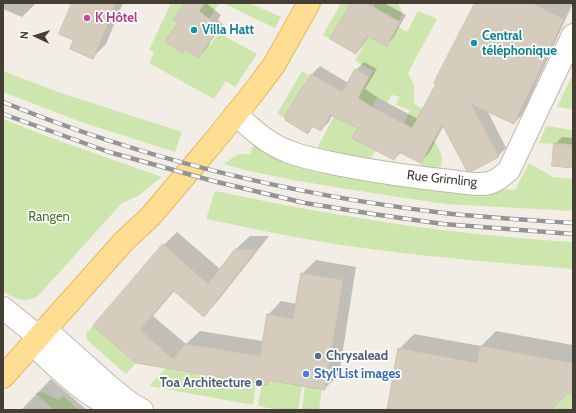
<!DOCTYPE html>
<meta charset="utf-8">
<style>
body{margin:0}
#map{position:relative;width:576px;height:413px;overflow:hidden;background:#f2eee5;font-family:Cabin,sans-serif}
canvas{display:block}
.frame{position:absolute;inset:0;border:4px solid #443e34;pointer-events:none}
.north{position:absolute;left:16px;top:16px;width:40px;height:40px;-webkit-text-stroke:3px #fff;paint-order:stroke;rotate:274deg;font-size:11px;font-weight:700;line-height:16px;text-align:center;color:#443e34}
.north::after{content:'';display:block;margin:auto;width:14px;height:18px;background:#443e34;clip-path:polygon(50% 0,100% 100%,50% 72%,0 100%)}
</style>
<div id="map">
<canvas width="576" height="413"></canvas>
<div class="frame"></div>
<div class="north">N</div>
</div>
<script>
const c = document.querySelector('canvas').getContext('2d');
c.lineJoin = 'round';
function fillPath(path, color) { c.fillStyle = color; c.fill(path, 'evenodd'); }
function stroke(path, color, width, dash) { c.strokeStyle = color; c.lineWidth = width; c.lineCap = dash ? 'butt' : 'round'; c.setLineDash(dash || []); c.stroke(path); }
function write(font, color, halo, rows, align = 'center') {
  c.font = font + ' Cabin,sans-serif'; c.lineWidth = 3.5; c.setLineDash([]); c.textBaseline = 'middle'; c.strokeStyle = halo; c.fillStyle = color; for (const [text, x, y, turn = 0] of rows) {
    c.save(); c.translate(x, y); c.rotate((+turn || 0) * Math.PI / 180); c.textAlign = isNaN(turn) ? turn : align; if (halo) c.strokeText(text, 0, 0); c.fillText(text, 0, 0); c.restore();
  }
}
fillPath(new Path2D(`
 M171 3H185L174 20 178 23 166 41 182 53 185 49 208 43 211 44 219 33 257 54 235 87 226 81 214 99 149 63 154 52 149 50Z
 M201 3H219L209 19 199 11 202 7Z
 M223 3H249L281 17 275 28Z
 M341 3H351L330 39 323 35Z
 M374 3H397L403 12 397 26 407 32 418 11 437 19 408 73 414 85V104L423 109 409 134 401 130 410 110 396 105 400 97 392 95 387 103 377 98 372 107 370 106 353 138 376 150 369 161 316 150 341 103 357 99 373 71 355 61 369 36 391 25 388 13 378 16Z
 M3 71 58 92 182 132 175 152 84 123 3 92Z
 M302 71 309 75 304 83 305 85 284 117 277 114Z
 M573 74V109L557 107Z
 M3 119 46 136 162 177 138 196 122 203 37 297C23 303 15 299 3 291Z
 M546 126 573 130V145L539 143Z
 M433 140C441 150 444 156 440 169L421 167V163Z
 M257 145 487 188 515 190 529 163 553 177 573 179V211L446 204 378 194 293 180 249 171 224 164 238 154H251L252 147Z
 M215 191C333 216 452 235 573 242V269C500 263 427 257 355 247 305 240 255 229 206 219Z
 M93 326 136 363 126 374 87 340 86 333Z
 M272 358 302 386 298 410H279L258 406 262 383 268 384Z
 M166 368 256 382 253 405 149 386Z
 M305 386 322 389 319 410H302Z
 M573 389V410H551Z
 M42 392 59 400 63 396 79 410H54L35 393Z`), '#cde6ad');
fillPath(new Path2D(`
 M3 3H36L22 17 3 9Z
 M73 3H123L106 44 92 58 75 40Z
 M187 3H206L221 15 218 20 223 24 205 50 198 57 180 23Z
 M352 3H384L406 15 393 38 387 45 369 36 362 47 356 53Z
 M476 3H573L522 115 514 123 487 110 506 148 498 156 444 125 429 153 421 161 402 152 394 159 359 128 332 115 329 122 320 130 314 126 308 132 310 76 320 66 348 83 356 70 364 62 377 69 365 89 380 99 418 119 437 84Z
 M562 137 573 138V167L555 144Z
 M177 232 220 269 236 249 250 236H269L217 302 204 315 175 290 153 316 186 344 200 331 263 341 268 315 281 301 297 304 302 274 316 260 356 267 339 375 325 388 271 380 267 383 136 362 95 326 164 245Z
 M496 331 573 345V388L549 410H388L399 349 414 334 481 346Z
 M51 379 87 410H21Z`), '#0003');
const building = new Path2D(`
 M72 3H116L93 59 70 49 73 40 59 34Z
 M185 3H205L199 11 214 23 211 27 217 31 198 58 185 49 182 53 165 41 178 23 173 20Z
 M351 3H366L400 22 387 46 367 36 356 54 330 39Z
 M475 3H531L564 19 514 124 471 104 499 157 472 171H467L442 124 421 163 399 152 394 160 352 138 358 128 330 115 321 131 312 126 308 134 285 120 286 118 284 117 310 75 311 74 342 92 355 69 369 77 358 98 372 107 412 128 436 84 434 83Z
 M554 143 573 145V168L552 166Z
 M163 244 208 284 235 249 256 250 204 317 173 290 140 330 173 359 185 344 260 356 267 314 293 319 301 273 343 280 325 390 268 380V385L136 363 93 326Z
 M480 346 573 363V389L551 410H387L398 348 477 363Z`);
fillPath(building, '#d6ccbd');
stroke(building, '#cec1ae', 1);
const minor = new Path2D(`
 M236 114C252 129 266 143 287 151 304 158 323 161 341 165 377 172 413 177 450 181 462 182 477 186 489 183 498 181 503 175 509 170L573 35
 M3 308 39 337
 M45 329 111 388 130 403 142 410
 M32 344C58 367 90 402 123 410`);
const major = new Path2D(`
 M3 377 125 240 150 217 211 145 257 88 274 65 309 3`);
stroke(minor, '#c0b9aa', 24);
stroke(major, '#e2bb63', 24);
stroke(minor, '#fff', 22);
stroke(major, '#fdde93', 22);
const rail = new Path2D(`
 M3 102C143 159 293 195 444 213 487 218 530 220 573 223
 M3 114 109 152 213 181 305 203 373 214 443 224 573 234`);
stroke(rail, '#949494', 4.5);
stroke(rail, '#fff', 3, [9]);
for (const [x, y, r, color] of [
 [87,18,4,"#d1479c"],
 [194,30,4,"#0f9aa8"],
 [474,43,4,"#0f9aa8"],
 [318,356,4,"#5c6f8a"],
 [306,374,4,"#3f7fe0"],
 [259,383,4,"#5c6f8a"]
]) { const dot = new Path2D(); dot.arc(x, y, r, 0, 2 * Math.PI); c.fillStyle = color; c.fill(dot); stroke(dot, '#fff', 1.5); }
write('bold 13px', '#b23c85', '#fff', [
 ["K Hôtel",95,18]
], 'left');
write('bold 13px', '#0d838f', '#fff', [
 ["Villa Hatt",202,30],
 ["Central",482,36],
 ["téléphonique",482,51]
], 'left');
write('13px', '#443e34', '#fff', [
 ["Rue Grimling",442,179,6]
]);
write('13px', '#467529', '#fff', [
 ["Rangen",49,217]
]);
write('bold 13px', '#4e5e75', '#fff', [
 ["Chrysalead",326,356],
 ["Toa Architecture",251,383,"right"]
], 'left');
write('bold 13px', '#366cbe', '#fff', [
 ["Styl'List images",314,374]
], 'left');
</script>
